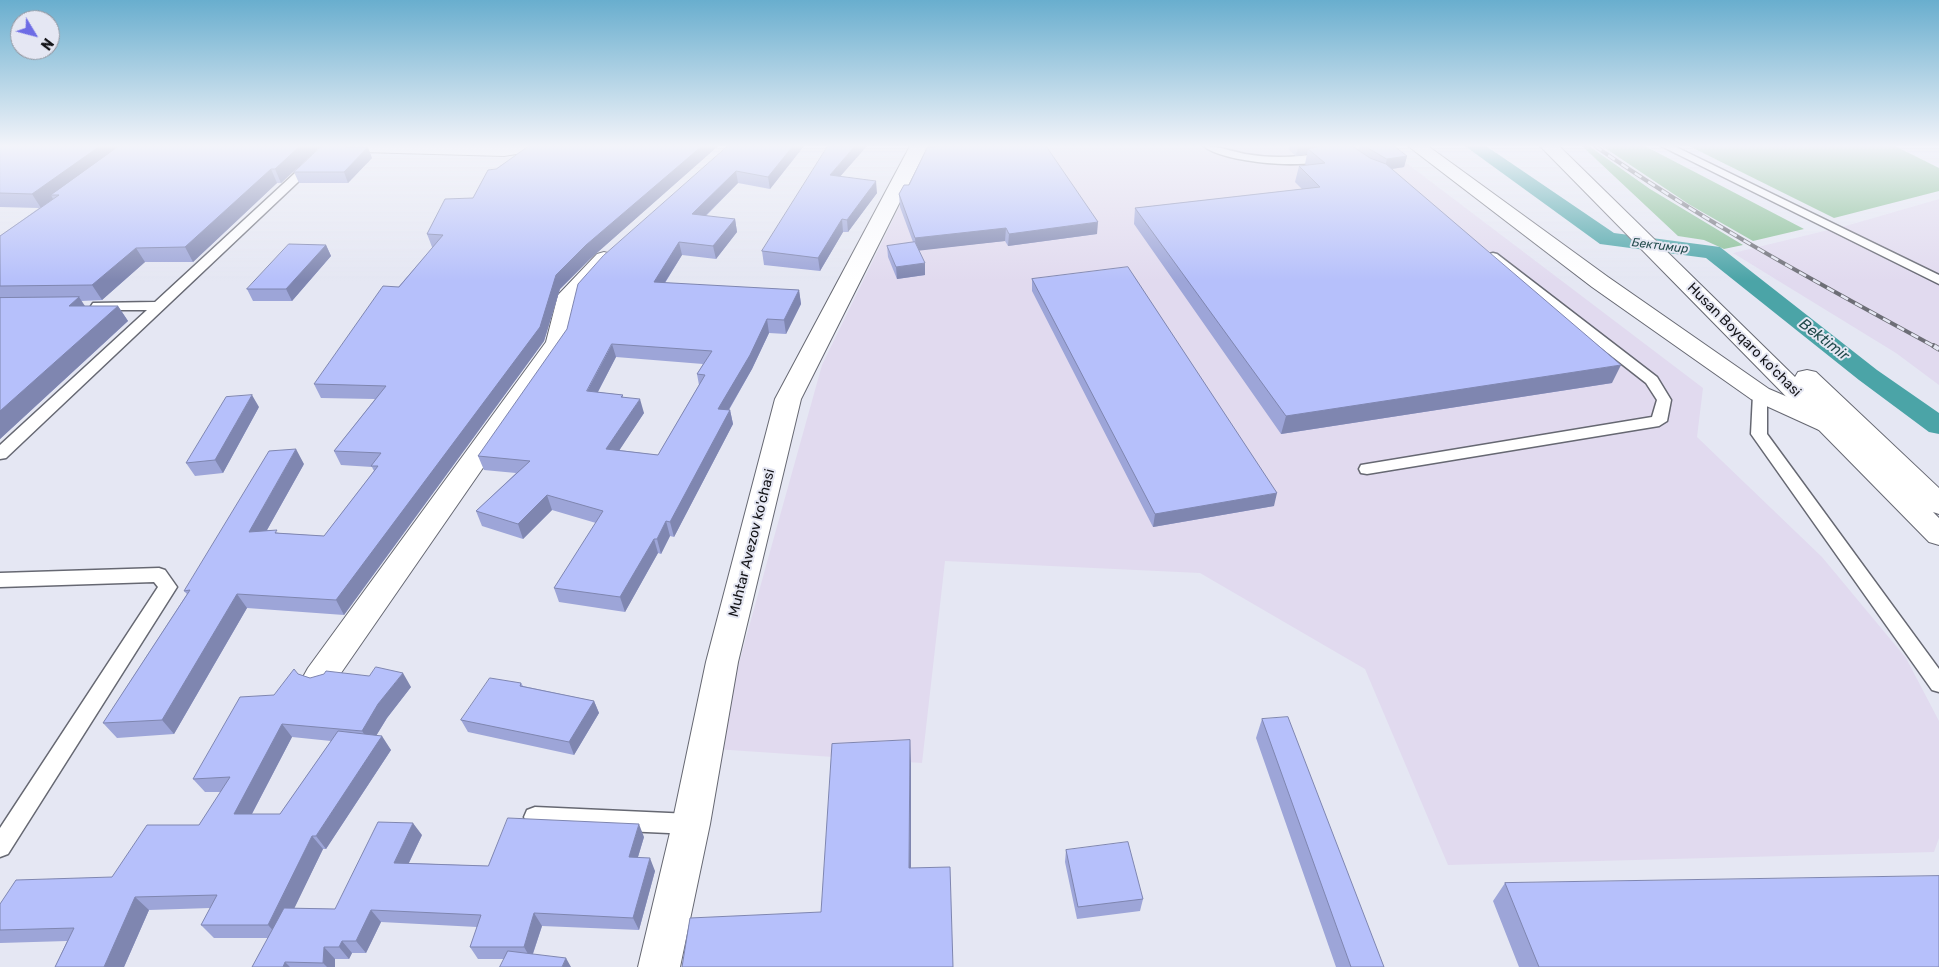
<!DOCTYPE html>
<meta charset="utf-8">
<style>
body{margin:0}
#map{position:relative;width:1939px;height:967px;overflow:hidden;background:#e5e7f3;font-family:Rubik,sans-serif}
canvas{display:block}
.north{position:absolute;left:10px;top:10px;width:50px;height:50px;box-sizing:border-box;background:#e5e7f3;border:1px solid #92939c;border-radius:50%;rotate:127deg;font-size:14px;font-weight:700;line-height:20px;text-align:center;color:#151519}
.north::after{content:'';display:block;margin:auto;width:18px;height:22px;background:#6d6ce5;clip-path:polygon(50% 0,100% 100%,50% 72%,0 100%)}
</style>
<div id="map">
<canvas width="1939" height="967"></canvas>
<div class="north">N</div>
</div>
<script>
const c = document.querySelector('canvas').getContext('2d');
c.lineJoin = 'round';
function fillPath(path, color) { c.fillStyle = color; c.fill(path, 'evenodd'); }
function stroke(path, color, width, dash) { c.strokeStyle = color; c.lineWidth = width; c.lineCap = dash ? 'butt' : 'round'; c.setLineDash(dash || []); c.stroke(path); }
function write(font, color, halo, rows, align = 'center') {
  c.font = font + ' Rubik,sans-serif'; c.lineWidth = 4; c.setLineDash([]); c.textBaseline = 'middle'; c.strokeStyle = halo; c.fillStyle = color; for (const [text, x, y, turn = 0] of rows) {
    c.save(); c.translate(x, y); c.rotate((+turn || 0) * Math.PI / 180); c.textAlign = isNaN(turn) ? turn : align; if (halo) c.strokeText(text, 0, 0); c.fillText(text, 0, 0); c.restore();
  }
}
fillPath(new Path2D(`
 M929 146H1384L1703 388 1697 437 1822 557 1906 658 1939 721V838L1934 852 1448 865 1365 669 1200 573 945 561 922 763 715 749 822 365Z
 M1939 199V385L1896 353 1733 253 1849 225Z`), '#e1daef');
fillPath(new Path2D(`
 M1582 146H1589L1650 189 1743 245 1724 249 1704 240 1678 236Z
 M1602 146H1645L1804 229 1753 241 1690 205Z
 M1689 146H1895L1939 168V191L1834 218Z`), '#86be93');
fillPath(new Path2D(`
 M1465 146H1486L1614 233 1720 247 1877 370 1939 413V434L1929 432 1859 380 1706 258 1600 244Z`), '#4ba4a7');
const lane = new Path2D(`
 M1204 146C1219 146 1230 151 1245 154 1273 159 1298 157 1326 153L1331 156C1314 172 1220 162 1204 146Z
 M1661 146H1674L1939 275V284Z
 M312 160 317 163 316 165 6 458 0 459V445L147 310H98L91 306 93 303 155 302 308 161Z
 M1493 253 1497 254 1657 377 1671 400 1667 421 1659 426 1367 474 1361 473 1359 469 1361 465 1367 464 1652 417 1657 400 1646 383 1489 260 1487 257 1489 254Z
 M1760 390 1767 394V434L1939 669V692L1932 690 1751 434 1753 394Z
 M159 568 165 570 177 587 8 854 0 857V828L158 587 154 582 0 587V573Z
 M535 807 691 814 699 817 702 824 699 831 691 834 535 827 527 824 524 817 527 810Z`);
const street = new Path2D(`
 M318 146H544L541 150 504 156 327 151 321 150Z
 M910 146H928L801 399 738 662 710 824 680 967H638L672 824 706 662 775 399Z
 M1408 146H1428L1608 277 1769 389 1837 418 1841 424 1837 430 1828 432 1819 430 1751 399 1592 287Z
 M604 252 611 254 615 258 580 297 570 342 332 686 320 690 308 686 303 677 308 668 546 342 558 295 597 254Z`);
const secondary = new Path2D(`
 M1540 146H1559L1795 377 1798 372 1807 370 1816 372 1939 488V514L1933 512 1939 518V545L1929 542Z`);
stroke(lane, '#666872', 3);
stroke(street, '#666872', 2);
stroke(secondary, '#666872', 2);
fillPath(lane, '#fff');
fillPath(street, '#fff');
fillPath(secondary, '#fff');
const railFar1 = new Path2D(`
 M1595 146C1704 222 1820 284 1937 348`);
const rail = new Path2D(`
 M1934 346 1939 349`);
stroke(railFar1, '#6d6e76', 4);
stroke(rail, '#6d6e76', 5.5);
stroke(railFar1, '#e5e7f3', 2.5, [8]);
stroke(rail, '#e5e7f3', 4, [11]);
fillPath(new Path2D(`
 M0 146 318 149 281 183H277L193 262H145L102 300 81 301 84 306H118L128 321 0 439V236L39 208 0 207Z
 M350 146 351 147 372 158 348 183H299L294 172Z
 M529 146H718L590 259 560 289 544 341 344 615 247 608 174 734 117 738 103 723 187 594 184 591 304 464 267 530 279 533 324 536 374 471 372 467 341 465 334 451 375 399 321 398 314 384 433 247H432L427 234 473 198 496 169Z
 M728 146H804L770 189 738 183 706 216 735 219 737 232 716 259 682 255 665 283 799 290 801 304 786 334 769 333 752 369 729 410H730L733 424 674 537 670 536 661 554 658 553 625 612 559 602 554 588 596 523 552 510 523 539 482 526 476 511 516 473 484 470 478 456ZM616 357 703 364 697 374 699 385 658 455 619 450 644 413 623 397V395L598 392Z
 M867 146 840 176 877 193 848 232H843L820 271 764 265 762 251Z
 M1290 146H1352L1358 150 1359 146H1394L1407 156 1404 167 1392 169 1612 383 1281 434 1134 224 1135 208 1302 189 1295 182 1299 166 1306 165 1305 164 1307 154 1296 156 1289 150Z
 M909 185 1097 234 1008 246 1005 241 919 250 925 275 897 279 888 257 887 246 913 242 900 207 899 194Z
 M326 245 331 256 292 301H253L247 289Z
 M1032 279 1274 506 1153 527 1032 291Z
 M259 407 223 473 195 476 186 463Z
 M298 674 310 678 411 687 387 718 376 736 391 750 326 849H323L294 908 335 909 422 835 409 863 488 866 644 837 638 857 655 871 639 930 542 926 533 954 504 959H478L470 947 477 927 381 922 366 953H352L349 959H335V967H252L268 938H214L201 925 210 908 149 910 124 967H55L67 941 0 943V904L112 877 199 825 221 792H205L193 779 274 695ZM292 737 331 741 280 814H252Z
 M521 683 523 686 594 701 599 713 574 755 468 732 461 720Z
 M1262 719 1384 967H1336L1256 738Z
 M1066 850 1143 899 1140 911 1077 919 1065 862Z
 M1505 883 1939 967H1519L1493 901Z`), '#9da5d8');
fillPath(new Path2D(`
 M100 146H127L51 195 53 199 41 208 32 194Z
 M300 146H317L318 149 281 183 275 169Z
 M702 146H718L590 259 560 289 544 341 344 615 336 600 556 275 586 245Z
 M793 146H804L770 189 768 177Z
 M855 146H867L831 187 830 175Z
 M1298 146H1348L1308 149 1307 154 1296 156Z
 M368 147 372 158 348 183 344 172Z
 M1407 156 1404 167 1384 170 1387 159Z
 M271 169 277 183 193 262 185 247Z
 M736 171 738 183 694 227 692 214Z
 M876 181 877 193 848 232 847 220Z
 M735 219 737 232 716 259 713 246Z
 M842 219 843 232 820 271 818 258Z
 M1098 222 1097 234 1008 246 1009 234Z
 M1006 228 1005 241 916 251 915 238Z
 M679 242 682 255 657 295 654 282Z
 M326 245 331 256 292 301 286 289Z
 M136 248 145 262 102 300 92 285Z
 M925 263V275L897 279 896 267Z
 M799 290 801 304 786 334 784 320Z
 M79 297 89 312 69 306Z
 M118 306 128 321 0 439V411Z
 M767 319 769 333 752 369 721 423 718 409Z
 M612 344 616 357 591 405 587 391Z
 M1621 365 1612 383 1281 434 1286 416Z
 M252 395 259 407 223 473 215 460Z
 M640 399 644 413 611 463 606 449Z
 M730 410 733 424 674 537 670 522Z
 M296 449 304 464 258 546 249 532Z
 M1277 493 1274 506 1153 527 1155 514Z
 M547 495 552 510 523 539 518 524Z
 M666 521 670 536 661 554 657 539Z
 M654 539 658 553 625 612 620 597Z
 M237 594 247 608 174 734 162 720Z
 M403 673 411 687 387 718 371 744 362 731 378 704Z
 M594 701 599 713 574 755 569 742Z
 M282 724 292 737 245 827 234 814Z
 M382 736 391 750 326 849 316 836Z
 M910 740 911 764V891L909 868Z
 M413 823 422 835 403 875 394 863Z
 M639 824 644 837 634 870 629 857Z
 M312 836 323 849 280 938 268 925Z
 M650 858 655 871 639 930 633 918Z
 M135 897 149 910 124 967H104Z
 M371 910 381 922 366 953 356 941Z
 M534 913 542 926 531 959 524 947Z
 M342 941 352 953 349 959 339 947Z
 M324 947 335 959V967H327L323 963Z
 M566 958 571 967H562Z
 M285 962 290 967H283Z`), '#7f86b0');
const building = new Path2D(`
 M0 146H100L32 194 0 193Z
 M119 146H300L275 169H271L185 247 136 248 92 285 0 286V236L59 195H51Z
 M322 146H346L345 147H368L344 172H294Z
 M529 146H702L586 245 556 275 540 327 336 600 237 594 162 720 103 723 190 590 184 591 269 451 296 449 249 532 277 530 275 533 324 536 378 466H371L381 453 334 451 386 386 314 384 383 286 399 287 443 235 427 234 445 199 473 198 488 170 496 169Z
 M728 146H793L768 177 736 171 692 214 735 219 713 246 679 242 654 282 799 290 784 320 767 319 750 355 718 409 730 410 670 522 666 521 657 539H654L620 597 554 588 603 511 547 495 518 524 476 511 530 461 478 456 567 329 578 284 603 256ZM612 344 712 351 697 374 705 375 658 455 606 449 640 399 621 397 623 395 587 391Z
 M828 146H855L830 175 876 181 847 220 842 219 818 258 762 251Z
 M940 146H1046L1098 222 1009 234 1006 228 915 238 899 194 904 185H909L927 148Z
 M1321 146H1352L1370 158 1386 164 1621 365 1286 416 1135 208 1320 187 1299 166 1325 163 1308 149Z
 M1365 146H1394L1407 156 1387 159Z
 M915 242 925 263 896 267 887 246Z
 M289 244 326 245 286 289H247Z
 M1128 267 1277 493 1155 514 1032 279Z
 M79 297 69 306H118L0 411V298Z
 M252 395 215 460 186 463 226 397Z
 M376 667 403 673 378 704 362 731 282 724 234 814H280L338 731 382 736 316 836H312L268 925H201L217 895 135 897 104 967H55L74 928 0 930V904L16 880 112 877 147 825H199L230 777 193 779 240 697 274 695 294 669 298 674 310 678 324 674 326 671 369 676Z
 M490 678 521 683 520 686 594 701 569 742 461 720Z
 M1288 717 1384 967H1351L1262 719Z
 M910 740 909 868 950 867 953 967H682L690 918 821 912 832 744Z
 M508 818 639 824 629 857 650 858 633 918 534 913 524 947H470L481 915 371 910 356 941H342L339 947H324L323 963 285 962 283 967H252L284 908 335 909 378 822 413 823 394 863 488 866Z
 M1128 842 1143 899 1078 907 1066 850Z
 M1939 876V967H1539L1505 883Z
 M508 951 566 958 562 967H500Z`);
fillPath(building, '#b6c0fb');
stroke(building, '#7f86b0', 1);
const sky = c.createLinearGradient(0, 0, 0, 281);
sky.addColorStop(0, '#69aece');
sky.addColorStop(0.52, '#f3f4fa');
sky.addColorStop(1, '#f3f4fa00');
c.fillStyle = sky;
c.fillRect(0, 0, 1939, 281);
write('italic 12px', '#214a4b', '#e5e7f3', [
 ["Бектимир",1660,246,7]
]);
write('14px', '#151519', '#e5e7f3', [
 ["Husan Boyqaro ko'chasi",1744,340,45],
 ["Muhtar Avezov ko'chasi",752,543,-76]
]);
write('italic 15px', '#214a4b', '#e5e7f3', [
 ["Bektimir",1824,340,38]
]);
</script>
